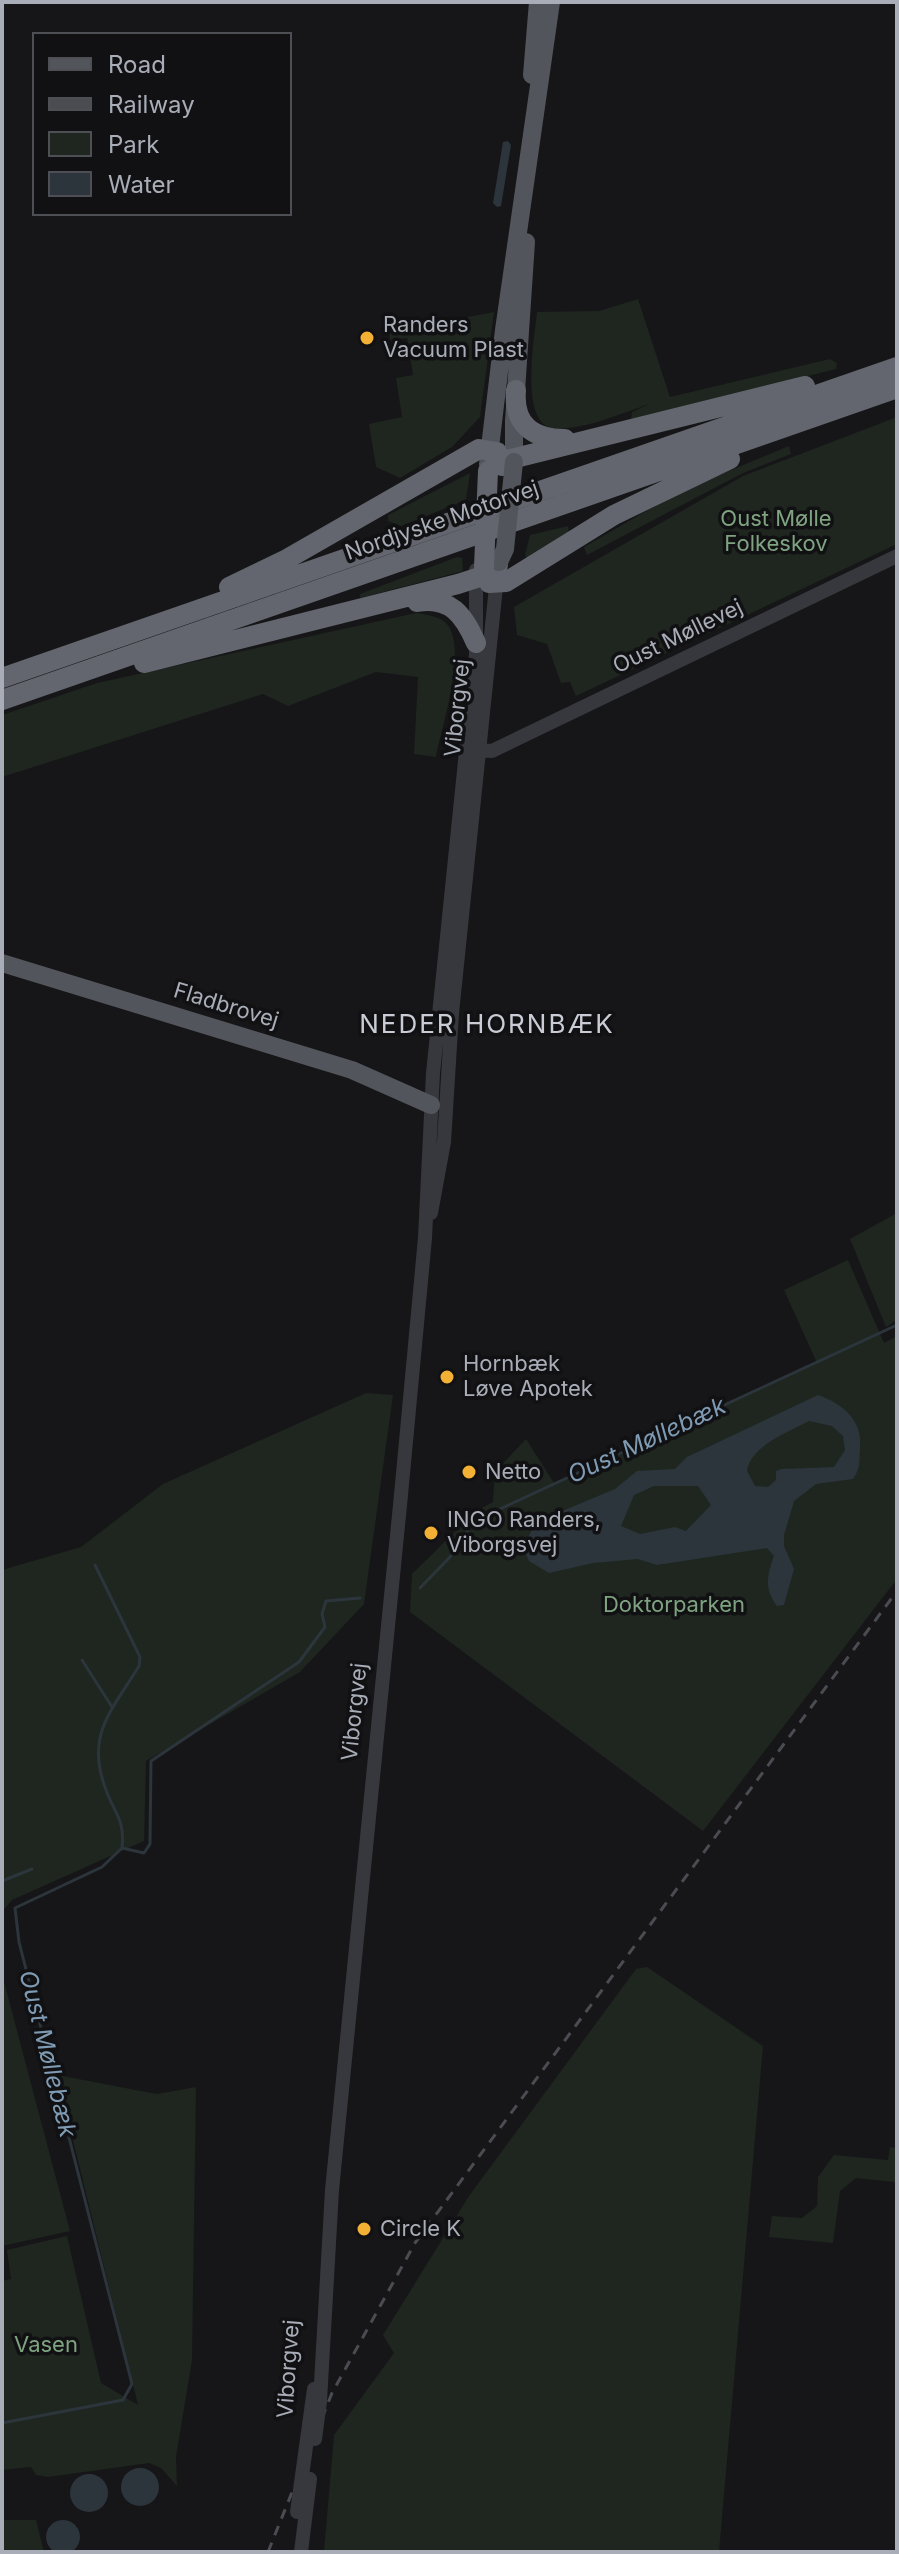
<!DOCTYPE html>
<meta charset="utf-8">
<style>
body{margin:0}
#map{position:relative;width:899px;height:2554px;overflow:hidden;background:#161618;font-family:Inter,sans-serif}
canvas{display:block}
.frame{position:absolute;inset:0;border:4px solid #a8adb8;pointer-events:none}
.legend{position:absolute;left:32px;top:32px;width:260px;height:184px;box-sizing:border-box;background:#111113;border:2px solid #4d4f55;margin:0;padding:10px 14px;list-style:none;font-size:24px;color:#a8adb8}
.legend li{display:flex;align-items:center;gap:16px;height:40px}
.legend b{width:40px;border:2px solid #4d4f55}
</style>
<div id="map">
<canvas width="899" height="2554"></canvas>
<div class="frame"></div>
<ul class="legend">
<li><b style="height:10px;background:#53555c"></b>Road</li>
<li><b style="height:10px;background:#4a4c52"></b>Railway</li>
<li><b style="height:22px;background:#1e261f"></b>Park</li>
<li><b style="height:22px;background:#2c353c"></b>Water</li>
</ul>
</div>
<script>
const c = document.querySelector('canvas').getContext('2d');
c.lineJoin = 'round';
function fillPath(path, color) { c.fillStyle = color; c.fill(path, 'evenodd'); }
function stroke(path, color, width, dash) { c.strokeStyle = color; c.lineWidth = width; c.lineCap = dash ? 'butt' : 'round'; c.setLineDash(dash || []); c.stroke(path); }
function write(font, color, halo, rows, align = 'center') {
  c.font = font + ' Inter,sans-serif'; c.lineWidth = 7; c.setLineDash([]); c.textBaseline = 'middle'; c.strokeStyle = halo; c.fillStyle = color; for (const [text, x, y, turn = 0] of rows) {
    c.save(); c.translate(x, y); c.rotate((+turn || 0) * Math.PI / 180); c.textAlign = isNaN(turn) ? turn : align; if (halo) c.strokeText(text, 0, 0); c.fillText(text, 0, 0); c.restore();
  }
}
fillPath(new Path2D(`
 M638 299 670 397 830 359 837 363 836 369 631 420 632 412 649 404C623 413 579 432 552 428 519 422 535 335 537 312L599 311Z
 M494 312 480 417 452 447 400 478 376 467 369 424 402 417 396 378 413 375 407 338 390 340 389 332Z
 M897 417V544L576 696 570 682 561 683 547 644 517 635 514 607 743 476Z
 M789 446 791 454 743 473 587 555 584 547 683 490Z
 M470 473 466 500 401 526 388 521V515Z
 M568 526 569 534 528 561 525 555 530 535Z
 M457 557 462 558 463 571 360 598V594Z
 M416 613C427 615 443 616 449 627 466 656 442 725 436 757L414 754 418 677 376 672 288 706 263 694 2 777V715L97 683Z
 M897 1213V1320L886 1327 850 1239Z
 M848 1260 884 1343 897 1336V1579L703 1831 410 1612 412 1574 475 1512 493 1502 495 1472 526 1439 554 1483 817 1363 784 1290Z
 M366 1393 393 1395 364 1604 300 1672 146 1761 144 1841 12 1900 2 1912V1570L81 1547 163 1484Z
 M647 1967 763 2046 719 2552H324L334 2435 394 2353 383 2335 469 2196 636 1969Z
 M2 1974 70 2231 2 2246Z
 M57 2075 157 2094 196 2087 192 2360 176 2457 177 2486 161 2468 149 2463 48 2477 36 2475 31 2467 2 2470V2281L11 2279 7 2250 67 2236 101 2383 138 2405Z
 M890 2147 897 2148V2185L894 2182 856 2178 840 2191 833 2243 769 2237 772 2216 802 2218 817 2206 818 2177 834 2155 888 2160Z
 M2 2520H36L44 2552H2Z`), '#1e261f');
fillPath(new Path2D(`
 M508 141 511 145 501 206 497 207 493 203 503 142Z
 M818 1395C843 1404 863 1420 860 1449 859 1461 861 1468 853 1479L816 1484 794 1501 784 1535V1546L794 1569 784 1605 777 1606C764 1588 767 1575 774 1556L767 1548 657 1565 638 1559 593 1563 549 1573 529 1561 523 1547 536 1522 615 1489 637 1471 675 1469 687 1457ZM809 1421 832 1426 843 1436 845 1450 834 1467 782 1469 776 1471V1480L768 1487 755 1486 747 1471C751 1445 789 1432 809 1421ZM654 1486H698L711 1505 686 1531 675 1527 640 1534 621 1526 634 1495Z
 M121 2487a19 19 0 1 1 38 0a19 19 0 1 1-38 0Z
 M70 2493a19 19 0 1 1 38 0a19 19 0 1 1-38 0Z
 M46 2537a17 17 0 1 1 34 0a17 17 0 1 1-34 0Z`), '#2c353c');
stroke(new Path2D(`
 M95 1565 140 1657 139 1666C111 1712 85 1735 106 1790 115 1815 125 1819 122 1848
 M420 1588 450 1557 474 1521 897 1325
 M82 1660 112 1707
 M2 1881 32 1869
 M2 2423 123 2400 132 2384 19 1942 15 1908 102 1867 122 1848 144 1853 150 1844 151 1761 299 1662 325 1627 322 1614 326 1601 360 1598`), '#2c353c', 3);
stroke(new Path2D(`
 M477 750 492 751 525 735 897 556
 M431 1213 444 1142 452 1013 497 577
 M320 2401 332 2190 401 1495 425 1238 433 1073 476 654V570
 M309 2425 314 2389
 M301 2552 310 2479`), '#37383d', 14);
stroke(new Path2D(`
 M532 75 538 2
 M514 462V421L526 242
 M488 464 504 330 551 2
 M2 963 352 1070 431 1105`), '#53555c', 18);
stroke(new Path2D(`
 M516 390C513 425 533 439 565 439
 M495 463 805 386
 M484 571 489 583 506 582 614 515 730 459
 M229 587 287 559 479 449 497 452 502 466
 M417 602C450 596 464 615 476 643
 M144 663 458 584 489 574 498 565
 M2 678 897 367
 M2 700 897 388`), '#63666e', 20);
stroke(new Path2D(`
 M268 2552 332 2393 415 2243 897 1591`), '#4a4c52', 3, [10, 8]);
stroke(new Path2D(`
 M315 2439 320 2401
 M297 2512 309 2425`), '#37383d', 14);
stroke(new Path2D(`
 M499 562 505 549 514 462`), '#53555c', 18);
stroke(new Path2D(`
 M484 567 488 471`), '#63666e', 20);
for (const [x, y, r, color] of [
 [367,338,8,"#f2b134"],
 [447,1377,8,"#f2b134"],
 [469,1472,8,"#f2b134"],
 [431,1533,8,"#f2b134"],
 [364,2229,8,"#f2b134"]
]) { const dot = new Path2D(); dot.arc(x, y, r, 0, 2 * Math.PI); c.fillStyle = color; c.fill(dot); stroke(dot, '#111113', 3); }
write('22px', '#a8adb8', '#111113', [
 ["Randers",383,325],
 ["Vacuum Plast",383,350],
 ["Hornbæk",463,1364],
 ["Løve Apotek",463,1389],
 ["Netto",485,1472],
 ["INGO Randers,",447,1520],
 ["Viborgsvej",447,1545],
 ["Circle K",380,2229]
], 'left');
write('22px', '#7fa381', '#111113', [
 ["Oust Mølle",776,519],
 ["Folkeskov",776,544],
 ["Doktorparken",674,1605],
 ["Vasen",46,2345]
]);
write('22px', '#a8adb8', '#111113', [
 ["Nordjyske Motorvej",442,521,-19],
 ["Oust Møllevej",678,637,-26],
 ["Viborgvej",458,708,-84],
 ["Fladbrovej",226,1006,17],
 ["Viborgvej",355,1712,-84],
 ["Viborgvej",289,2369,-86]
]);
write('italic 24px', '#7f9bb3', '#111113', [
 ["Oust Møllebæk",647,1441,-25],
 ["Oust Møllebæk",47,2054,76]
]);
c.letterSpacing = '2px';
write('26px', '#c9ccd4', '#111113', [
 ["NEDER HORNBÆK",487,1025]
]);
c.letterSpacing = '0px';
</script>
